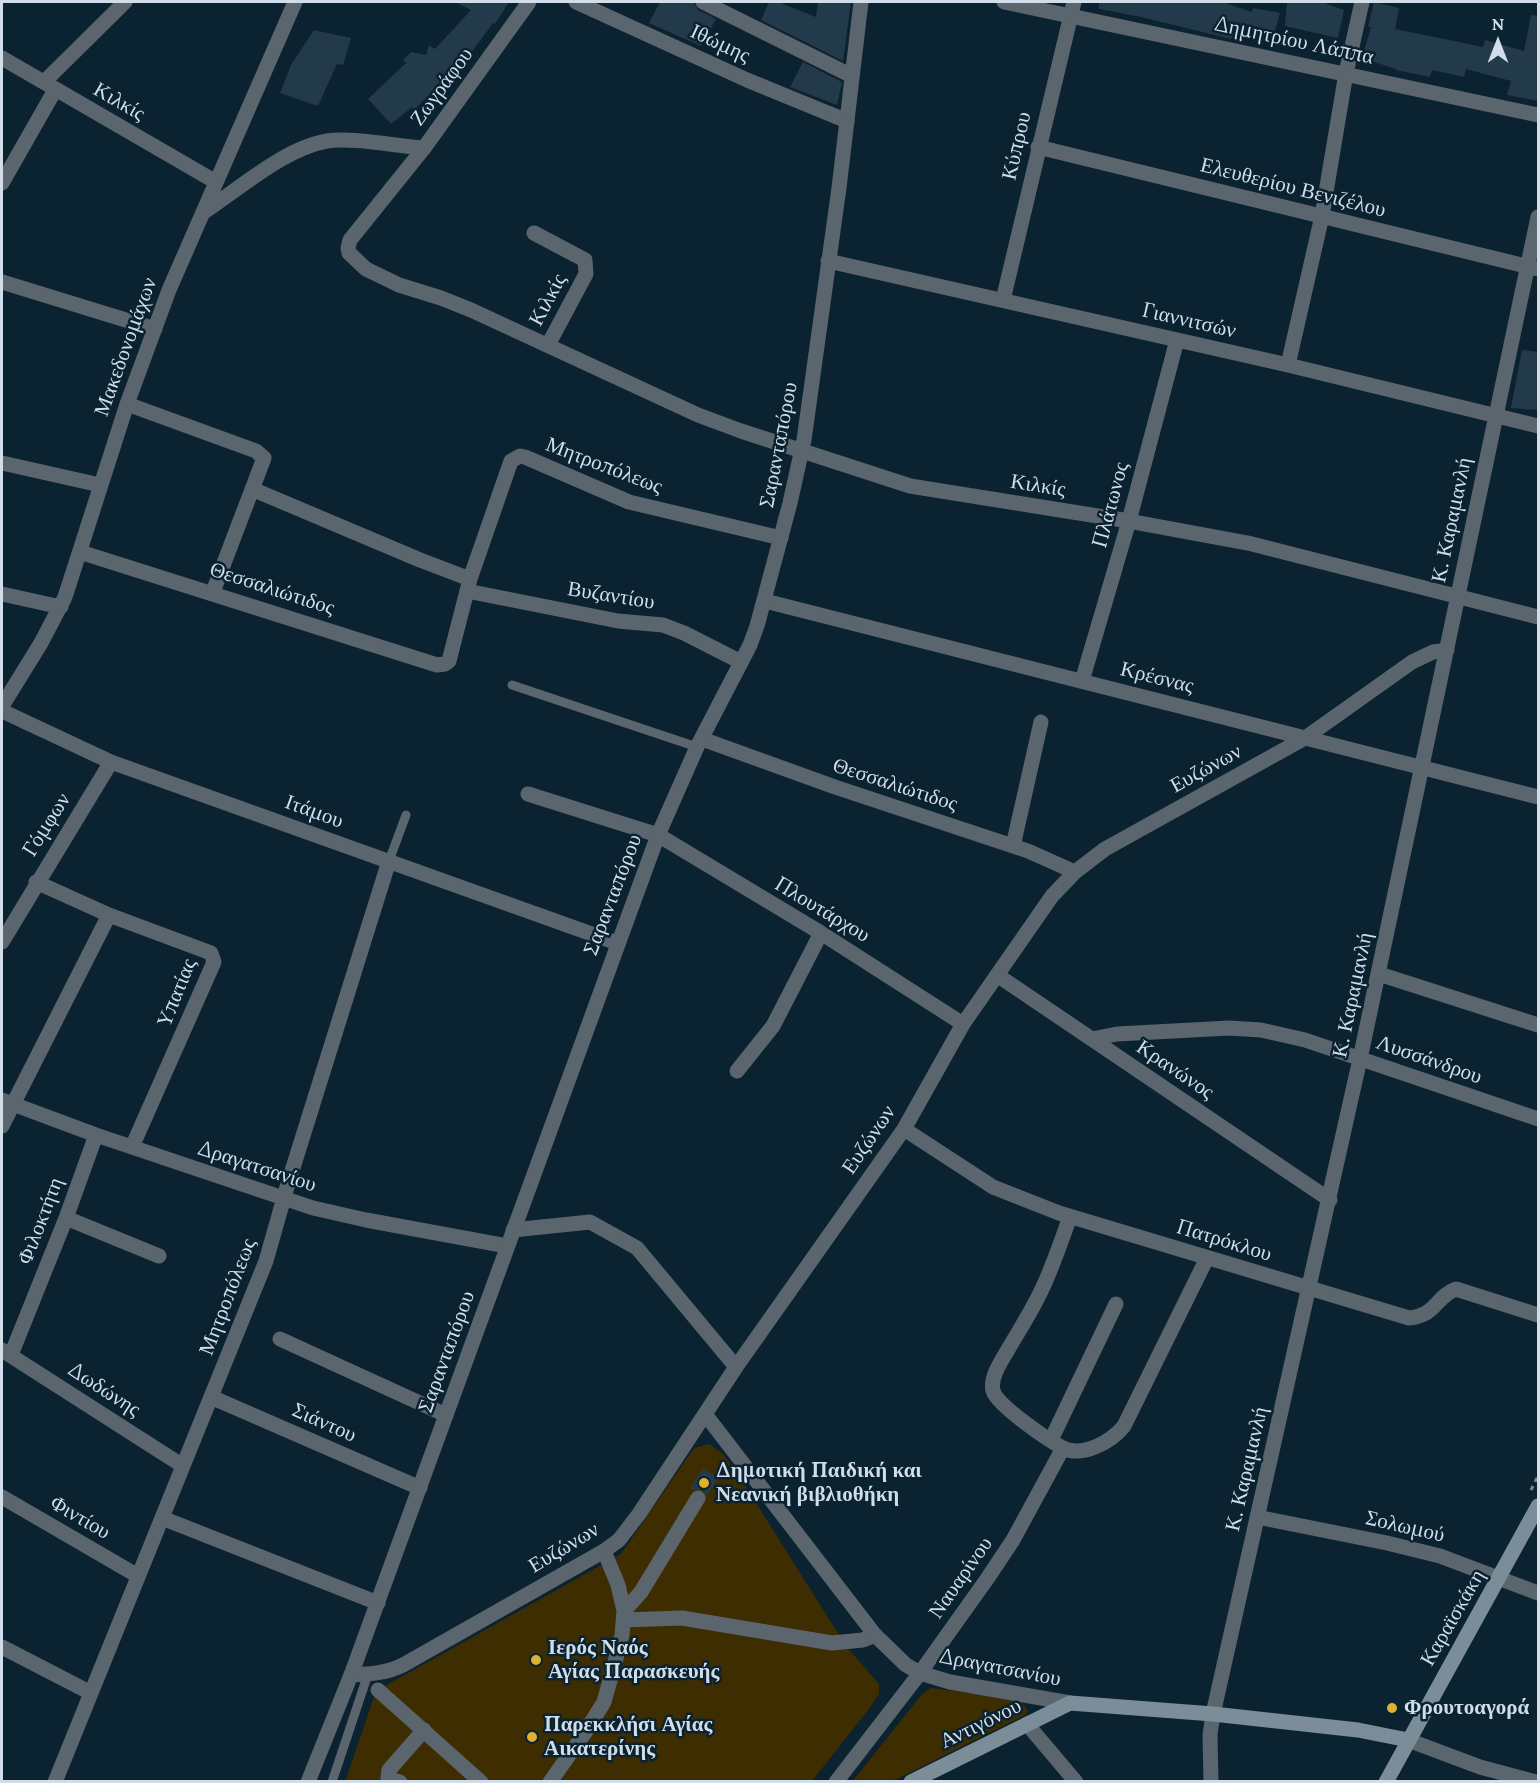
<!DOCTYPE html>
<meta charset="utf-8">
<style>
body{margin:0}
#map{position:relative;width:1540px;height:1783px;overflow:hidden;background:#0b2231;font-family:Lora,serif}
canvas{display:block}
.frame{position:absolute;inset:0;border:3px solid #d1dee9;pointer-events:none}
.north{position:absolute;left:1468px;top:12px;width:60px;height:60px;-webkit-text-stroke:4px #0b2231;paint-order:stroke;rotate:0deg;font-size:16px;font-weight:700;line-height:24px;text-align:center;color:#d1dee9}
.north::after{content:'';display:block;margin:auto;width:21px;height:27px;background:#d1dee9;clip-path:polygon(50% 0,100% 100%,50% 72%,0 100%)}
</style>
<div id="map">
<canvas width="1540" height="1783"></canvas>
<div class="frame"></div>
<div class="north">N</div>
</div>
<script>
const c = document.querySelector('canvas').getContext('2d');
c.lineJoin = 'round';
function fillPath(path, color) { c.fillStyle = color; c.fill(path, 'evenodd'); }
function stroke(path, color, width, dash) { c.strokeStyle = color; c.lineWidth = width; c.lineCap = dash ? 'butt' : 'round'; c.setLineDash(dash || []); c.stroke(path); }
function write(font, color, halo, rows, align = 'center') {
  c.font = font + ' Lora,serif'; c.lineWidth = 5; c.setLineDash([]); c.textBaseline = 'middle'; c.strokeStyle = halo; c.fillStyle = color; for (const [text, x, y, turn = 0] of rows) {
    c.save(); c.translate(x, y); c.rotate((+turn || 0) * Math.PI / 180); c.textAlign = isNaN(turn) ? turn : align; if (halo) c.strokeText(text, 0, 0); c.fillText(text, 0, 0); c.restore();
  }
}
fillPath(new Path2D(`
 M709 1444 723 1454 736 1471 846 1646 879 1684V1694L869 1709 812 1781 345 1782 376 1691 621 1554 694 1448Z
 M931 1688 1014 1699 1021 1701 1028 1711 1025 1715 893 1781 852 1782 922 1694Z`), '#3d2d00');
fillPath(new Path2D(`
 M455 2H509L495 24 493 23 440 95 434 90 414 110 412 107 391 124 368 99 406 63 403 60 411 52 426 55 429 45 435 49 471 10Z
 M660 2H693L698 10 716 19 701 46 649 23Z
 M769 2H778L816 17 818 2H851L843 61 761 20Z
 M1099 2H1222L1252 12 1253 8 1280 13 1272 41 1235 29 1231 39 1141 17 1099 9Z
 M1287 2H1322L1344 10 1338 38 1285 26Z
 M1374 2 1399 8 1395 29 1483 47 1485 40 1524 51 1531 15 1539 16V101L1507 95 1511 81 1466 69 1464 77 1432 70 1430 77 1396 70V69L1362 58 1371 27H1368Z
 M314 30 351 38 343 65 337 64 318 106 280 93 291 65Z
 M803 62 842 82 837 105 790 87Z
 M1522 350 1539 352V410L1511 408Z
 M703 1468 718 1478 707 1496 703 1489 693 1490 690 1488Z`), '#233a4b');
stroke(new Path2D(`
 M1531 1490 1538 1476`), '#758794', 3, [4.5, 4.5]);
stroke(new Path2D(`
 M512 685 697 747
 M389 861 406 815
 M332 1782 368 1674`), '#5b656d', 9);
stroke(new Path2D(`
 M624 1611 641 1592 698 1498
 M623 1620 682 1618 832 1643 863 1640 875 1635
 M378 1690 481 1782
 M400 1782 388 1778 389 1770 424 1730
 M550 1782 586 1731 604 1702 614 1666 622 1635 624 1611 618 1585 604 1551`), '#5b656d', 15);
stroke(new Path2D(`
 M576 2 747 80 847 121
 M703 2 852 76
 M2 58 216 182
 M44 82 125 2
 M1038 147 1538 269
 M424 148 350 240 348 248 349 253 366 269 399 285 441 298 471 310 698 415 741 431 910 486 1129 521 1248 543 1538 617
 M2 183 55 90
 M204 212C239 189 285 148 327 141 352 137 396 146 424 148L529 2
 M534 233 585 260 586 274 548 345
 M828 261 1288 365 1538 426
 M2 282 155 329
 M1003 300 1074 2
 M1288 365 1322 216 1346 73 1362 2
 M127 404 256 451 264 458 213 592
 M2 463 100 485
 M252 489 420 560 470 579
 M80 552 437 665 445 664 449 661 470 579 511 461 520 456 525 457 629 502 781 538
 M467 591 618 621 663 625 684 633 741 662
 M2 594 61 607
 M765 601 1538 797
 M1082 681 1129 521 1177 340
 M2 706 41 643 65 597 127 404 169 290 295 2
 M2 711 111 762 617 943
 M702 739 835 787 1028 851 1075 872
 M528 794 658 835 821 933 963 1024
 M1013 846 1041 722
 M36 882 109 915 211 953 214 962 132 1147
 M2 942 111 762
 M1379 974 1538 1025
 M997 975 1330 1200
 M1092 1039 1117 1034 1229 1028 1261 1030 1305 1040 1538 1119
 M737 1071 773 1026 821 933
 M2 1100 96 1135 313 1208 366 1220 507 1246
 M2 1126 109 915
 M904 1129 993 1187 1059 1213 1409 1318C1436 1316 1435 1297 1456 1289L1538 1315
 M1070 1217C1061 1241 1053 1266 1042 1289 1032 1311 1018 1332 1006 1353 1000 1363 990 1378 993 1391 998 1406 1048 1440 1063 1448 1083 1458 1112 1441 1124 1426L1207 1258
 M66 1218 159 1256
 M513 1230 590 1222 637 1248 736 1367
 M280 1339 446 1415
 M2 1350 183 1466
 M11 1355 66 1218 96 1135
 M211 1397 420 1488
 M705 1414 875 1635 906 1665 920 1673 950 1682 1070 1703
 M1051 1440 1116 1304
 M2 1497 138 1576
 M1257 1517 1387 1543 1440 1556 1538 1593
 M162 1518 378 1603
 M2 1647 91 1693
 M351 1675C370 1674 387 1673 403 1665L604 1551 619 1540 639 1514 736 1367 904 1129 963 1024 1052 896 1075 872 1105 849 1305 738 1412 662 1433 652 1447 650
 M1027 1724 1076 1782
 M1408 1740 1480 1767 1536 1782
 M55 1782 266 1261 287 1187 389 861
 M836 1782 920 1673 987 1579 1013 1540 1063 1448
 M1211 1782 1210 1735 1213 1714 1360 1059 1538 217`), '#5b656d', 15);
stroke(new Path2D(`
 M1004 2 1538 115
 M308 1782 351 1675 658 835 697 747 750 645 757 626 790 503 804 440 839 188 861 2`), '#5b656d', 15);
stroke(new Path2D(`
 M911 1782 1070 1703 1213 1714 1358 1730 1408 1740
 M1386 1782 1538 1506`), '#7c8d9a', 15);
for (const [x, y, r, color] of [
 [704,1483,6,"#dfb033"],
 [536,1660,6,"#dfb033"],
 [1392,1708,6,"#dfb033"],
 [532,1737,6,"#dfb033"]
]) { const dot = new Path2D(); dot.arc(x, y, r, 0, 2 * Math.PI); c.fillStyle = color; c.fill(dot); stroke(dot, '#0b2231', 2); }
write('21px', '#d1dee9', '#0b2231', [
 ["Δημητρίου Λάππα",1294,41,12],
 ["Ιθώμης",720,44,25],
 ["Ζωγράφου",442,87,-54],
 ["Κιλκίς",119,102,30],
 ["Κύπρου",1017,146,-77],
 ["Ελευθερίου Βενιζέλου",1293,188,14],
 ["Κιλκίς",548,300,-62],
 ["Γιαννιτσών",1189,321,13],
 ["Μακεδονομάχων",126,347,-70],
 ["Σαρανταπόρου",779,445,-79],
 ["Μητροπόλεως",604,466,21],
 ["Κιλκίς",1038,486,9],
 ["Πλάτωνος",1111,505,-75],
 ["Κ. Καραμανλή",1452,520,-78],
 ["Θεσσαλιώτιδος",272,589,18],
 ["Βυζαντίου",611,596,9],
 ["Κρέσνας",1157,678,14],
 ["Ευζώνων",1206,769,-29],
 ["Θεσσαλιώτιδος",895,785,18],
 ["Ιτάμου",314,812,20],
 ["Γόμφων",47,825,-58],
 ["Σαρανταπόρου",613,895,-69],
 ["Πλουτάρχου",822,910,31],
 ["Υπατίας",177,993,-68],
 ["Κ. Καραμανλή",1353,995,-78],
 ["Λυσσάνδρου",1429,1060,19],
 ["Κρανώνος",1175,1070,34],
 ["Ευζώνων",869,1140,-56],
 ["Δραγατσανίου",257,1167,18],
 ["Φιλοκτήτη",41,1221,-69],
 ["Πατρόκλου",1224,1241,17],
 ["Μητροπόλεως",228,1297,-69],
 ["Σαρανταπόρου",447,1352,-70],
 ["Δωδώνης",104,1390,33],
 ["Σιάντου",324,1423,24],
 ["Κ. Καραμανλή",1247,1469,-77],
 ["Φιντίου",80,1518,30],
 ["Σολωμού",1405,1527,13],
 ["Ευζώνων",564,1548,-31],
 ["Ναυαρίνου",961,1578,-55],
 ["Καραϊσκάκη",1453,1618,-60],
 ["Δραγατσανίου",1000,1668,11],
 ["Αντιγόνου",981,1724,-26]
]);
write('bold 21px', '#d1dee9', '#0b2231', [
 ["Δημοτική Παιδική και",716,1471],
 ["Νεανική βιβλιοθήκη",716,1495],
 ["Ιερός Ναός",548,1648],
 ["Αγίας Παρασκευής",548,1672],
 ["Φρουτοαγορά",1404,1708],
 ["Παρεκκλήσι Αγίας",544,1725],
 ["Αικατερίνης",544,1749]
], 'left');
</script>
